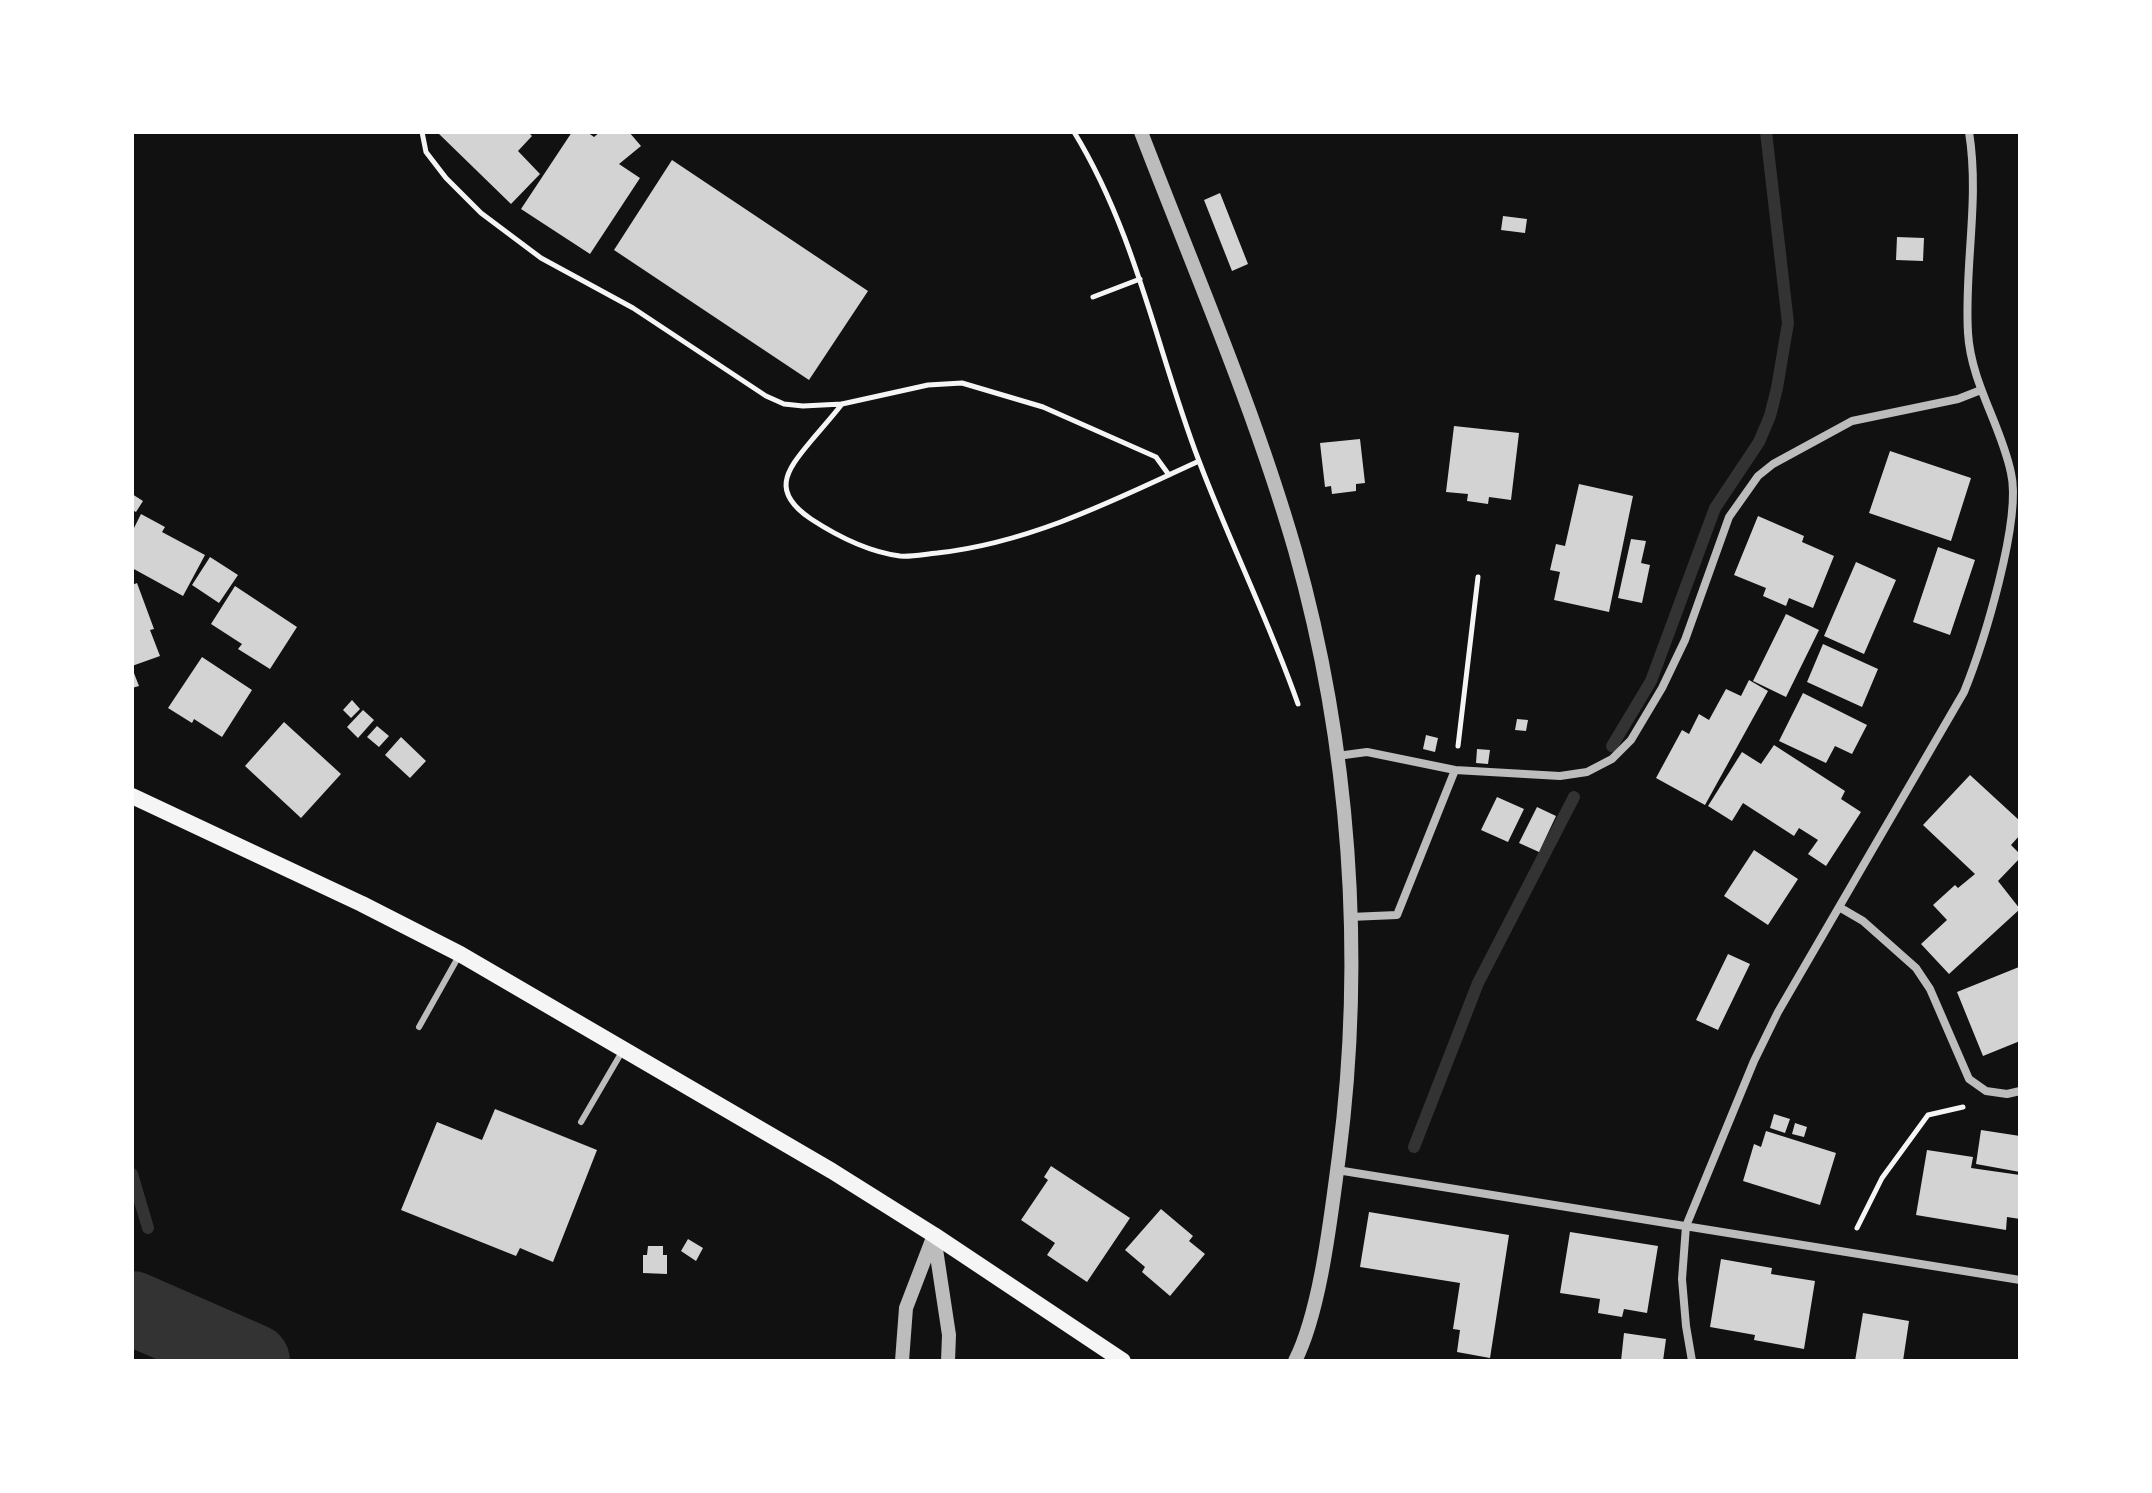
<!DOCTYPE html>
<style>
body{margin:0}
#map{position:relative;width:2152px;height:1493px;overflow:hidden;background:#111;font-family:Roboto,sans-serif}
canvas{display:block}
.frame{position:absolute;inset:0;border:134px solid #fff;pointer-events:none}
</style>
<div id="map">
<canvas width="2152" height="1493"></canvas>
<div class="frame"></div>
</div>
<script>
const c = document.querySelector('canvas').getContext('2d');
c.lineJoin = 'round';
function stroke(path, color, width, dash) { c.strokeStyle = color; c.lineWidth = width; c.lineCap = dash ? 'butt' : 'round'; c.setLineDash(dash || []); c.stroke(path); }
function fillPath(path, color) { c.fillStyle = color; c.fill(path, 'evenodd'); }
stroke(new Path2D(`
 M1612 746 1651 681 1715 508 1759 442 1770 416 1777 388 1788 323 1766 132
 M1414 1147 1478 983 1574 797
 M132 1174 148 1228`), '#333', 12);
stroke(new Path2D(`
 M132 1308 253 1361`), '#333', 74);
fillPath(new Path2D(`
 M437 132H528L532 136 518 151 540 174 511 204Z
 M572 132H587L594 137 600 132H629L641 146 619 164 640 178 590 254 521 209Z
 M672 160 868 291 809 380 614 250Z
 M1220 193 1248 264 1232 271 1204 200Z
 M1503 216 1527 219 1525 233 1501 230Z
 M1897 237 1924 238 1923 261 1896 260Z
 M1454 426 1519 433 1511 500 1489 497 1488 504 1467 501 1468 494 1446 492Z
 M1360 439 1365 483 1356 484V491L1332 494 1331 486 1325 487 1320 443Z
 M1890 451 1971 478 1951 541 1869 513Z
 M1579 484 1633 496 1609 612 1554 600 1560 572 1550 570 1556 544 1565 546Z
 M132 494 143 501 136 512 132 510Z
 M141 514 165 527 162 532 205 555 183 596 132 568V532Z
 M1758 516 1804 536 1802 542 1834 556 1813 608 1789 598 1786 606 1763 596 1766 588 1734 575Z
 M1631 539 1646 541 1641 563 1650 565 1642 603 1618 598Z
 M1938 547 1975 560 1950 635 1913 622Z
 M210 557 238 575 219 603 192 585Z
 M1856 562 1896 580 1864 654 1824 636Z
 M137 583 154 629 150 630 160 656 132 666V585Z
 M235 586 297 627 270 669 238 649 242 644 211 624Z
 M1786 614 1819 630 1786 697 1753 681Z
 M1823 644 1878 669 1862 707 1807 682Z
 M202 657 252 690 222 737 194 719 192 723 168 708Z
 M132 668 139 686 132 688Z
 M1749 680 1768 691 1705 805 1656 778 1682 730 1689 734 1699 714 1709 720 1726 689 1741 696Z
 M1803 693 1867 725 1852 754 1835 746 1826 763 1779 741Z
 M352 700 360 709 351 718 343 710Z
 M363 710 374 720 358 738 347 727Z
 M1517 719 1528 720 1526 731 1515 730Z
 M284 722 341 774 301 818 245 766Z
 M377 726 389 736 379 747 367 737Z
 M1426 735 1438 738 1435 752 1423 749Z
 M401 737 426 761 410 778 385 755Z
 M1774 745 1845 791 1841 799 1861 812 1826 866 1808 854 1818 840 1799 828 1794 836 1743 803 1732 821 1708 806 1742 752 1761 764Z
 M1477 749 1490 750 1488 764 1476 763Z
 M1970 775 2020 821V835L2011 845 2020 854V858L1998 881 2020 909 1949 974 1921 944 1947 920 1933 905 1955 885 1958 888 1975 874 1923 825Z
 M1497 797 1524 809 1508 842 1481 830Z
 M1537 807 1556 816 1539 852 1519 843Z
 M1754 850 1798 879 1768 925 1724 896Z
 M1728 954 1750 964 1718 1030 1696 1020Z
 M2019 967 2020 1041 1983 1056 1957 992Z
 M495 1109 597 1150 553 1262 520 1248 516 1256 401 1210 437 1122 482 1140Z
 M1774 1114 1790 1119 1785 1133 1770 1128Z
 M1795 1123 1807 1127 1804 1137 1792 1134Z
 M1981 1130 2020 1136V1172L1976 1164Z
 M1766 1131 1836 1153 1820 1205 1743 1181 1754 1144 1761 1147Z
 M1927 1150 1973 1157 1971 1168 2020 1175V1219L2007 1217 2006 1230 1916 1215Z
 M1051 1166 1130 1218 1087 1282 1047 1255 1055 1243 1021 1220 1048 1180 1044 1177Z
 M1161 1209 1193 1236 1189 1241 1205 1254 1170 1296 1142 1272 1145 1267 1125 1250Z
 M1369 1212 1509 1235 1490 1358 1457 1352 1460 1330 1453 1329 1460 1283 1360 1267Z
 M1570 1232 1658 1246 1647 1313 1624 1309 1622 1317 1598 1313 1600 1299 1560 1293Z
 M688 1239 703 1248 696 1261 681 1251Z
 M648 1246H663V1255H667V1274L643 1273V1255H647Z
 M1721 1259 1772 1268 1771 1274 1815 1281 1804 1349 1754 1340 1755 1335 1710 1327Z
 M1863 1313 1909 1321 1903 1361H1855Z
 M1624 1333 1666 1339 1663 1361H1621Z`), '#d3d3d3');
stroke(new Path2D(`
 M422 132 426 152 446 178 481 213 541 258 633 308 766 396 784 404 803 406 842 404 928 385 962 383 1043 407 1156 457 1169 475
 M1074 132C1136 233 1157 351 1199 461 1230 543 1269 621 1298 704
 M1093 297 1140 279
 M842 404C832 417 821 429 811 441 785 472 771 492 811 519 837 536 869 552 900 556 912 557 925 554 937 553 1030 543 1115 500 1199 461
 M1458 746 1478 577
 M1857 1228 1882 1178 1928 1115 1963 1107`), '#f5f5f5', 5);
stroke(new Path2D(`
 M419 1027 460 954
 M581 1122 623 1050`), '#bcbcbc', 6);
stroke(new Path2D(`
 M1337 756 1367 752 1455 770 1560 776 1587 772 1612 759 1631 740 1662 688 1685 640 1729 517 1758 476 1773 464 1852 421 1958 399 1981 390
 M1839 907 1863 921 1916 968 1930 989 1969 1079 1986 1091 2007 1094 2020 1091
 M1350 917 1397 915 1455 770
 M1337 1170 2020 1280
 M1692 1361 1686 1326 1682 1279 1686 1226 1754 1061 1778 1012 1964 692C1983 645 2022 520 2011 473 2001 425 1971 383 1968 333 1964 266 1980 200 1969 132`), '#bcbcbc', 8);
stroke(new Path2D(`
 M1141 132C1194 270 1254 408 1295 550 1350 745 1365 955 1339 1156 1331 1214 1321 1310 1295 1361
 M934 1236 949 1335 948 1361
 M902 1361 906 1308 934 1235`), '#bcbcbc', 14);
stroke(new Path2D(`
 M132 796 362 904 460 954 832 1171 934 1235 1123 1361`), '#f5f5f5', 16);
</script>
